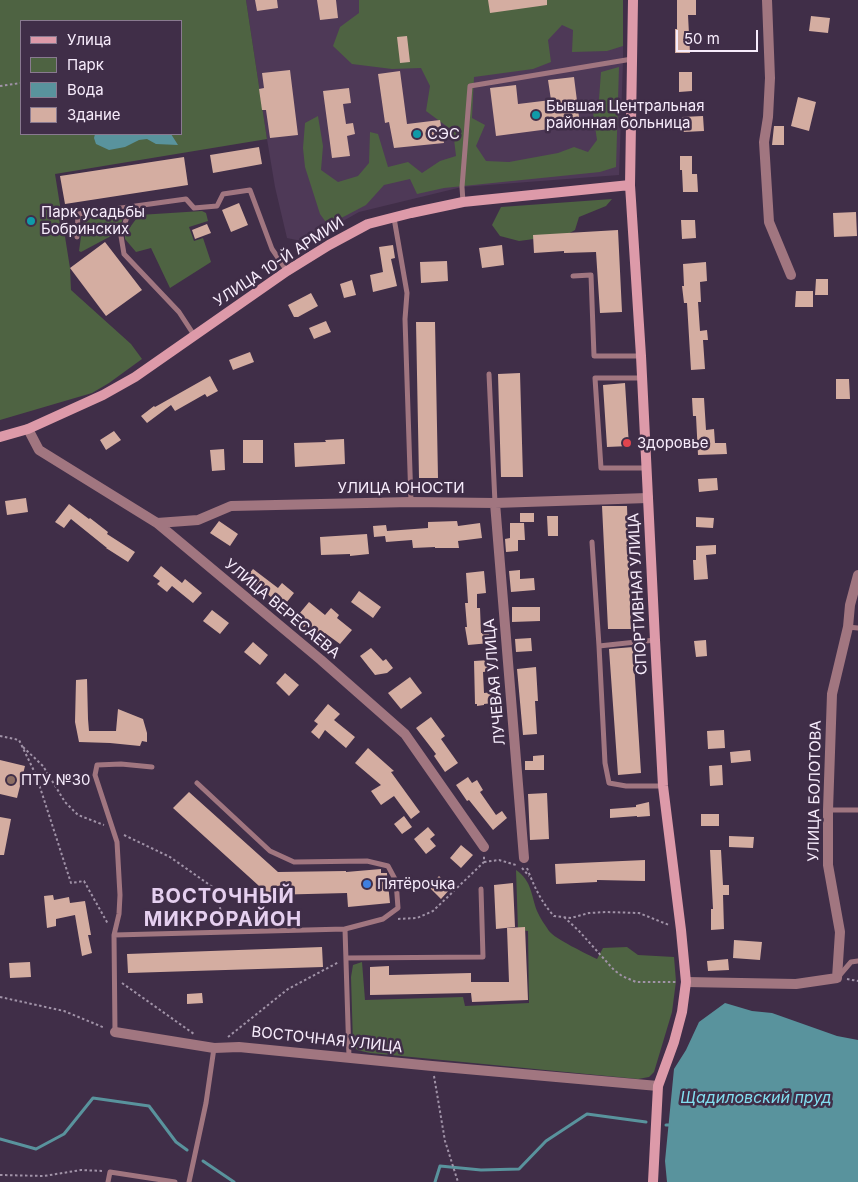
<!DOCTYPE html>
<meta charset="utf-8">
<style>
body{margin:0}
#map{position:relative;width:858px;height:1182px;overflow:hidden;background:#402e48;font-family:Inter,sans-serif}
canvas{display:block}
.legend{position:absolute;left:20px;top:20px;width:162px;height:115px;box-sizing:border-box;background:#402e48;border:1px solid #897a90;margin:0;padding:6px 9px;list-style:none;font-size:15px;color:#f7ecfc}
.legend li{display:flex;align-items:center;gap:10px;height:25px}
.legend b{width:25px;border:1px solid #897a90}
.scale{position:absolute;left:676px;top:30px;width:82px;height:22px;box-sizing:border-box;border:2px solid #f7ecfc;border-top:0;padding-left:6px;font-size:15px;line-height:18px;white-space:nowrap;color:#f7ecfc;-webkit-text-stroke:4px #402e48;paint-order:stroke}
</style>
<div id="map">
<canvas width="858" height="1182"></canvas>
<ul class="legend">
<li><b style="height:6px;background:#dd9aa9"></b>Улица</li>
<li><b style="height:14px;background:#4e6342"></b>Парк</li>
<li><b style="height:14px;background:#59939d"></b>Вода</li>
<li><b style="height:14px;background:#d4ada1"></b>Здание</li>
</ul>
<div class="scale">50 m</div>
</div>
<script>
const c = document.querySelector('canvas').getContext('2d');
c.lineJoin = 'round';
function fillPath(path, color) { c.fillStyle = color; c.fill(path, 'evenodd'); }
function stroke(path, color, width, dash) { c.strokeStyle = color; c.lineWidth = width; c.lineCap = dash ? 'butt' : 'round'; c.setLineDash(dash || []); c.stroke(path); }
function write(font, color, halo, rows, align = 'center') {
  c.font = font + ' Inter,sans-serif'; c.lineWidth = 5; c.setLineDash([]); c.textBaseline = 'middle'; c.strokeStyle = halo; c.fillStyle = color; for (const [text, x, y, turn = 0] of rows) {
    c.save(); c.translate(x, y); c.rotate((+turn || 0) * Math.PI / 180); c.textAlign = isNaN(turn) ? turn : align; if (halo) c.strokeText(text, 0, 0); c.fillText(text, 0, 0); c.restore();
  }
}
fillPath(new Path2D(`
 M246 0H623V61L619 175 462 187 359 212 306 242 287 238 275 187 267 139Z`), '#4e3957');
fillPath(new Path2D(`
 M0 0H246L267 139 55 174 70 268 71 290 131 344 142 359 109 383 92 393 0 420ZM21 21H181V134H21Z
 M359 0H623V46L607 51 572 52 573 30 562 25 548 40 551 62 533 69 474 77 472 118 485 125 476 146 486 161 509 162 558 153 574 147 588 152 597 140 593 113 599 99 601 72 619 67 616 167 600 172 444 188 417 194 410 179 384 185 366 205 328 225 320 214 305 167 303 148 305 123 318 116 323 146 321 170 338 182 358 176 369 163 370 132 378 134 388 167 408 162 422 173 440 161 456 156 453 131 426 111 430 86 421 68 392 69 352 64 333 46 340 27 359 13Z
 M612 199 606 206 579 217 575 230 559 239H534L519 241 500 236 492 225 501 207Z
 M202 211 206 213 208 221 189 227 194 241 203 238 211 262 170 288 151 248 136 252 125 239V234L139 215Z
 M103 214 107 218H123L119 230 111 236 81 252 79 251 83 222 89 220 93 215Z
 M516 870C532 881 531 895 537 911 540 918 545 925 549 931 555 939 587 954 597 959L603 948 627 947 638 955 674 957 676 981 672 1012 654 1072 649 1077 638 1079 370 1053 357 1050 353 1044 351 977 353 965 362 962 365 1000 463 997 465 1006 529 1003 528 931 518 930Z`), '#4e6342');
fillPath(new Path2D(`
 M95 134H171L178 145 156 144 147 139 139 140 125 147 109 150 96 144 94 138Z
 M725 1003 752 1011 772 1013 837 1036 858 1040V1182H667L665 1161 674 1069 686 1050 699 1022Z`), '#59939d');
stroke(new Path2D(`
 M666 1125H669
 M0 1139 36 1149 64 1134 93 1098 149 1106 176 1142 187 1150
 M203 1161 234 1182
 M435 1182 440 1166 481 1170 519 1169 546 1141 587 1114 646 1122`), '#59939d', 3);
fillPath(new Path2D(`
 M255 0H277L278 8 257 11Z
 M317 0H336L338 18 320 20Z
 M488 0H547V5L490 13Z
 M677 0H696V15H688L690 53H675V29H677Z
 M811 16 830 18 828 33 809 31Z
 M407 36 410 62 400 63 397 37Z
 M290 70 298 135 270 138 266 110H262L259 89 264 88 262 73Z
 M400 71 407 124 440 120 444 143 394 148 389 122 385 123 378 74Z
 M679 72H692V91L679 92Z
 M574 77 580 125 496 136 490 88 516 85 518 104 551 100 548 80Z
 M349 88 351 103 343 104 346 124 353 123 355 134 347 136 350 156 332 158 323 91Z
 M798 97 816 102 809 131 791 126Z
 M703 116 704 131 683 132 682 117Z
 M774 126H784V145H772Z
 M259 147 262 164 213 173 210 155Z
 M680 156H692V174H697L698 192H683L682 170H680Z
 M184 157 188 185 65 204 60 176Z
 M239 203 248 225 231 232 222 210Z
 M856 212 857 236 834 237 833 213Z
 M681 220H695L696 238 682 239Z
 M207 224 211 233 195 239 192 230Z
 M618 230 622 312 600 313 596 252 564 253V251L534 253 533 235Z
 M105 242 142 290 106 316 70 268Z
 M393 245 395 258 391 259 397 286 373 292 370 275 383 272 379 247Z
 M502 245 504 265 482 268 479 248Z
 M447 261 448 281 421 283 420 262Z
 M706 262 707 281 700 282 701 302H698L700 331 707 330 708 340H703L705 369 691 370 687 303H684L682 286H684L683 264Z
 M816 279H828V295H815Z
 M352 280 356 295 344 298 340 284Z
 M796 291H813V307H795Z
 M311 293 318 306 298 317H294L288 305Z
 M326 321 331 332 314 339 309 328Z
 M416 322H435L438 478H419Z
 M250 352 254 362 233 370 229 360Z
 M520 373 523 477H501L498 374Z
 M210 376 218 391 207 397 205 394 175 411 171 405 147 423 141 416 154 406 155 407Z
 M836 379H849L850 399H836Z
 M625 383 629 446 607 447 603 385Z
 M692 398H704L706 430 714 429 715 443H726L727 454 698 455 696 416H693Z
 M114 431 121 440 106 450 100 440Z
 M344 439 345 464 295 467 294 443 326 442 325 440Z
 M243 440H263V463H243Z
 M224 449 225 470 212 471 210 450Z
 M717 478 718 490 699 492 698 479Z
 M26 498 28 512 7 515 5 501Z
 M69 504 89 519 90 518 108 532 107 534 135 552 128 562 106 548H107L71 519 64 528 55 522Z
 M602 506H627L631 629H608Z
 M520 513H534V522H520Z
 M547 516H558V536H548Z
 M696 517 714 518 713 528 696 527Z
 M219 521 238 534 230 546 210 533Z
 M457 521 458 526 480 523 482 538 458 541 459 548H435V547L413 548 412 540 386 542 385 536 374 537 373 526 386 525 387 531 428 528V522Z
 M510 523H524L525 540H518V551L506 552 505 539 510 538Z
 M367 534 369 554 350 556V554L321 555 320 537Z
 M716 545V554L706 555 708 579 694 580 693 560H696V546Z
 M161 566 182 583 185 579 202 593 193 603 172 586 167 592 157 584 160 581 153 576Z
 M253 569 278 588 282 583 294 593 283 607 260 588 259 589 245 579Z
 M520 570V579L534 578 535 590 511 592 509 571Z
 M484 571 486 593 477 594V608H480L481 633 489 632 490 643 468 645 465 627H467L465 603H468L466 573Z
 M359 591 381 607 373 618 351 602Z
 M309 602 325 615 331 608 339 615 337 618 352 630 340 644 325 633 321 638 306 625 304 627 294 620Z
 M512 607H540V621L512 622Z
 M212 610 229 623 220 634 203 621Z
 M531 638 532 651 516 652 515 639Z
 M706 640 707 656 696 657 694 641Z
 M253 642 268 655 260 665 244 652Z
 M633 647 641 773 618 775 609 649Z
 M371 648 383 661 386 659 393 668 387 673 375 675 360 656Z
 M490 660 491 671 483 672 484 693 493 692V703L484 704V705L477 706V704H475L474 661Z
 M536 667 538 701H535L537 734 523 735 517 669Z
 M285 673 299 685 289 696 276 683Z
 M410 677 422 693 401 709 388 693Z
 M87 679 88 719 89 731H116L118 709 143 719 147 733V742L142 741 140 746 110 743 79 742 75 722 76 680Z
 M328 704 340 714 334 720 355 737 346 748 325 730 319 739 311 732 318 724 314 721Z
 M431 717 445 736 441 739 458 763 445 772 434 756 436 754 416 728Z
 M724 730 725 748 708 749 707 731Z
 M368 748 394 771 391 772 420 812 411 819 394 796 381 805 371 791 381 785 355 763Z
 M750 750 751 761 731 763 730 752Z
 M544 755V770H525V761H533V756Z
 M0 760 25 766 17 798 0 794Z
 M722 765 723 785 710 786 709 766Z
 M468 777 472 783 477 780 483 790 480 792 496 815 502 811 507 818 493 830 469 800 467 801 456 785Z
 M189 792 278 872 346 871V872L381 869V873H387V874L390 903 348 907 347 893 269 895 173 808Z
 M547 793 549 839 530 840 528 794Z
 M649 802 650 816 637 817V816L610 818V809L636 807V805Z
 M701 814H719V826H701Z
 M404 816 412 827 402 834 394 824Z
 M0 817 11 819 4 855H0Z
 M428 827 435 835 430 839 436 846 426 854 414 839Z
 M729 836 754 837 753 848 729 847Z
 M461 845 473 855 461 868 450 858Z
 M710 850H721L723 885H729V895H723L724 929 711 930V909H713Z
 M645 860V881L597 880V882L556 884 555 864Z
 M439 876 451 888 441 899 429 887Z
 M513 883 515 927 496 929 494 885Z
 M53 895 54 900 69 897 70 903 85 901 91 935H88L92 953 82 956 75 915 56 919V926L47 928 44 896Z
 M525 927 528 1000 472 1002 471 993 370 995V967L389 966V975L471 973V982H509L507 928Z
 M734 940 762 942 760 960 733 958Z
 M322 947 323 967 128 973 127 954Z
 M728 959 729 970 708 971 707 961Z
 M30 962 31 977 10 978 9 963Z
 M202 993 203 1003 187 1004V994Z`), '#d4ada1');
stroke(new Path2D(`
 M0 86 21 83
 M0 736 19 740 36 775 71 883 84 881 108 924
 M23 747 43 766 65 802 78 815 104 825
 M124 835 170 857 214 888 223 918V925
 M484 862 499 860 516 865
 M522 868 529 876
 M527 868C534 886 541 902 554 916L571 918 589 913 606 912 639 913 669 925
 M564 917 579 931 614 970 622 976 636 982H676
 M398 919 417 918 433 911 484 862V856
 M847 979 858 981
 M122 983 194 1034
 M0 997 64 1011 105 1028
 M228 1037 288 989 339 962
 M434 1076 445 1141 458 1182
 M0 1175 44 1176 81 1170 103 1171`), '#a193a8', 2, [2.5, 2.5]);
stroke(new Path2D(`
 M463 202 462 187 470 86 632 59
 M130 207 121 236 124 254 179 312 194 335
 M394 218 407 293 405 319 411 502
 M77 237 78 214 186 199 194 208 217 206 223 194 250 190 272 249 287 271
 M573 276 591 275 594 356H641
 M489 374 495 503
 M642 378H595L601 468H646
 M592 542 599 646 655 640
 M848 627 858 628
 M599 646 605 763 609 783 626 786H663
 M197 783 270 851 294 862 367 861 388 866 396 881 398 908 383 919 345 929
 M828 810H858
 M114 935 345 929 349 1057
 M346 958 483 957 481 889
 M839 976 851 962 858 961
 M115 1032 114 935 119 914 120 895 117 842 95 775 97 765 121 764 152 767
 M108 1182 110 1172 175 1182
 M189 1182 206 1103 214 1048`), '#a17680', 5);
stroke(new Path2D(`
 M767 0 770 78 768 117 764 142 769 222 791 275
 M28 429 39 450 157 523 321 660 405 734 484 847
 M495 503 524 858
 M157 523 198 520 231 506 411 502 495 503 648 498
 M686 982 796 984 837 978 840 932 828 865V810L832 694 848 627 850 605 858 575
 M115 1032 214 1048 239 1047 432 1066 658 1086`), '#a17680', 10);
stroke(new Path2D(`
 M633 0 630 185 641 356 655 640 663 786 681 930 686 982 682 1012 674 1042 658 1086 653 1182
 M0 437 28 429 103 395 135 377 287 271 329 245 368 224 411 213 463 202 630 185`), '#dd9aa9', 10);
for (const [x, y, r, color] of [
 [536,115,5,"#0f9aa8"],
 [417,134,5,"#0f9aa8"],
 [31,221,5,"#0f9aa8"],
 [627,443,5,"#e0444e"],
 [11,780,5,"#8d6e63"],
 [367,884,5,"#3f7fe0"]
]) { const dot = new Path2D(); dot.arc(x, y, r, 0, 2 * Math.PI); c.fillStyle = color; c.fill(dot); stroke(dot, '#402e48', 2); }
write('15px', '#f7ecfc', '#402e48', [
 ["Бывшая Центральная",546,106],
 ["районная больница",546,123],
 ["СЭС",427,134],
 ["Парк усадьбы",41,212],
 ["Бобринских",41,229],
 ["Здоровье",637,443],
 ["ПТУ №30",21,780],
 ["Пятёрочка",377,884]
], 'left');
write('15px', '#f7ecfc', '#402e48', [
 ["УЛИЦА 10-Й АРМИИ",279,262,-33],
 ["УЛИЦА ЮНОСТИ",401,488],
 ["СПОРТИВНАЯ УЛИЦА",638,594,-93],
 ["УЛИЦА ВЕРЕСАЕВА",282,609,40],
 ["ЛУЧЕВАЯ УЛИЦА",495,682,-95],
 ["УЛИЦА БОЛОТОВА",815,791,-89],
 ["ВОСТОЧНАЯ УЛИЦА",327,1040,6]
]);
write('italic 16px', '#82dff0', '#402e48', [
 ["Щадиловский пруд",756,1098]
]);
c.letterSpacing = '1px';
write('bold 20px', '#e6d0f0', '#402e48', [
 ["ВОСТОЧНЫЙ",223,897],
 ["МИКРОРАЙОН",223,920]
]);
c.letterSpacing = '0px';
</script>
